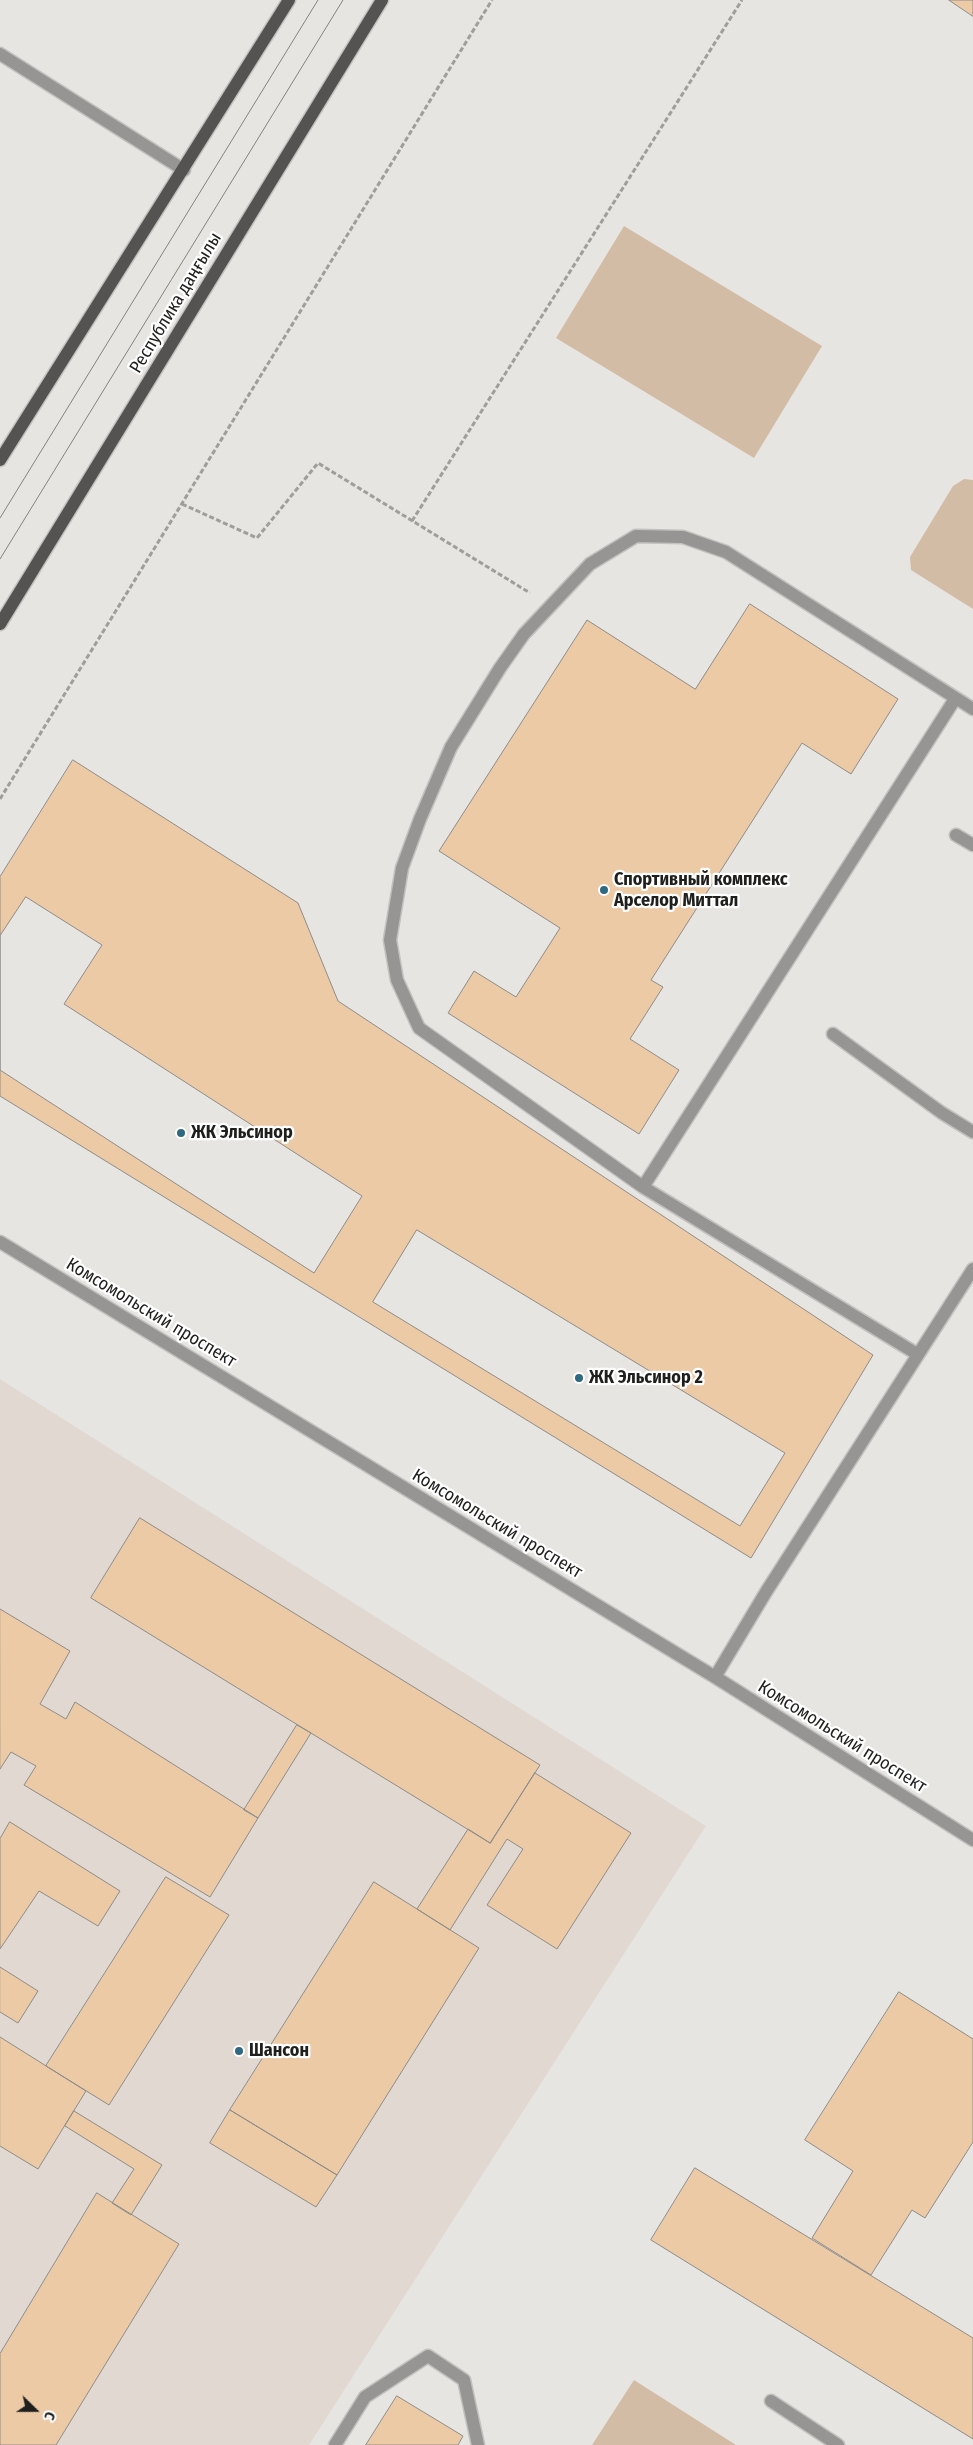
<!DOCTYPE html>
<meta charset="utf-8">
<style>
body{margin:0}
#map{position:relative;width:973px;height:2445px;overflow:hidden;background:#e7e5e2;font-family:"Fira Sans Condensed",sans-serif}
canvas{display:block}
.north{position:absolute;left:10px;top:2385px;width:50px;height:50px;-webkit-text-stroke:4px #fff;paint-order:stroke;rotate:112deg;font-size:14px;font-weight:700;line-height:20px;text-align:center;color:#1f1f1e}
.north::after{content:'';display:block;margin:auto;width:18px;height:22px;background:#1f1f1e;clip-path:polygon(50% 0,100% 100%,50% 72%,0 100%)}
</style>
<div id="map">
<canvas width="973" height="2445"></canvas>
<div class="north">С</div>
</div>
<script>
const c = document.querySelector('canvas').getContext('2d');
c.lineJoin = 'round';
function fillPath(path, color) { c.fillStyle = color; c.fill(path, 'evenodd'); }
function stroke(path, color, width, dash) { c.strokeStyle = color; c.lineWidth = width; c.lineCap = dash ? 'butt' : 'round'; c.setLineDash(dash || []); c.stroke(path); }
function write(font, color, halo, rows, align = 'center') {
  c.font = font + ' "Fira Sans Condensed",sans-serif'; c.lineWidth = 4.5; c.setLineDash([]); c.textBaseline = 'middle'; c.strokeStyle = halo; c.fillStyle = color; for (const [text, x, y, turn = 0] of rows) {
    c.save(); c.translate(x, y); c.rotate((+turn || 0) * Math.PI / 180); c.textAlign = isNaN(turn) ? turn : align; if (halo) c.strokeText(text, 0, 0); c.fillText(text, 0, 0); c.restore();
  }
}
fillPath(new Path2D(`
 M0 1379 706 1826 309 2445H0Z`), '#e1d9d1');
fillPath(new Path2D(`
 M624 226 822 346 754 458 556 338Z
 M964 479 973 480V609L911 570 910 557 953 486Z
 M634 2380 736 2445H592Z`), '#d2bca5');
const building = new Path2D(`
 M949 0H973V16Z
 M750 604 898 699 851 774 802 743 651 980 663 987 630 1039 679 1070 639 1134 448 1013 474 971 516 997 560 928 439 851 587 620 695 689Z
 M73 760 298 903 338 1001 873 1355 751 1558 0 1096V877Z
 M26 897 102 945 64 1004 362 1196 314 1273 0 1070V936Z
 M417 1230 785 1453 740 1526 373 1302Z
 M140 1518 540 1765 490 1843 91 1598Z
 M0 1609 70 1651 40 1704 66 1719 75 1702 258 1818 210 1897 24 1785 36 1766 11 1752 0 1769Z
 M297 1725 311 1733 258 1818 244 1810Z
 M535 1773 631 1833 557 1949 487 1905 523 1849 507 1839 450 1930 417 1909 468 1829 490 1843Z
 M10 1822 120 1891 98 1926 39 1891 0 1949V1839Z
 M166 1877 229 1915 109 2105 46 2066Z
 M374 1882 479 1948 337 2175 230 2110Z
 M0 1967 38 1991 18 2023 0 2012Z
 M899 1992 973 2039V2142L925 2218 912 2210 871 2275 812 2238 853 2171 805 2140Z
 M0 2037 86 2091 38 2169 0 2146Z
 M230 2110 337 2175 316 2207 210 2143Z
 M74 2111 162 2165 131 2215 112 2203 134 2169 65 2126Z
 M695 2168 973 2338V2439L651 2240Z
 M97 2193 179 2244 56 2445H0V2354Z
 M397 2396 463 2436 458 2445H366Z`);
fillPath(building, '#ebcaa5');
stroke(building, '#8e8c8a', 1);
const minor = new Path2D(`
 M0 54 184 170
 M956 835 973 845
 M833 1034 942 1113 973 1132
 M643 1187 955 699
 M0 1242 715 1677 973 1840
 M917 1354 643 1187 419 1028 397 980 390 940 402 868 420 819 451 747 500 668 524 634 590 564 636 536 683 537 726 552 973 709
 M715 1677 766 1592 973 1269
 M771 2401 838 2445
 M335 2445 365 2397 428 2356 464 2380 478 2445`);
const major = new Path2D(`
 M0 460 289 0
 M0 624 382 0`);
stroke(minor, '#c3c1bf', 15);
stroke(major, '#c3c1bf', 15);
stroke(new Path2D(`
 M182 504 257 538 318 463 530 593
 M412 521 742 0
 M0 799 492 0`), '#9f9e9b', 3, [5, 2.5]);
stroke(minor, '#969594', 12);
stroke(major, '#555351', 12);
stroke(new Path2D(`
 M0 518 318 0
 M0 559 343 0`), '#838280', 1);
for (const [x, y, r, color] of [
 [604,890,5,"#2e6981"],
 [181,1133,5,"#2e6981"],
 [579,1378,5,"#2e6981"],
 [239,2051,5,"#2e6981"]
]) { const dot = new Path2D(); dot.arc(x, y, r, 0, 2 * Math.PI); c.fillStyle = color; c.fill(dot); stroke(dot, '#fff', 2); }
write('18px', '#1f1f1e', '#fff', [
 ["Республика даңғылы",176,303,-59],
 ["Комсомольский проспект",151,1313,31],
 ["Комсомольский проспект",497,1524,31],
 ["Комсомольский проспект",842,1737,32]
]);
write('bold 18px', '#1f1f1e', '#fff', [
 ["Спортивный комплекс",614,880],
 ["Арселор Миттал",614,901],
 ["ЖК Эльсинор",191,1133],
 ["ЖК Эльсинор 2",589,1378],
 ["Шансон",249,2051]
], 'left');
</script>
